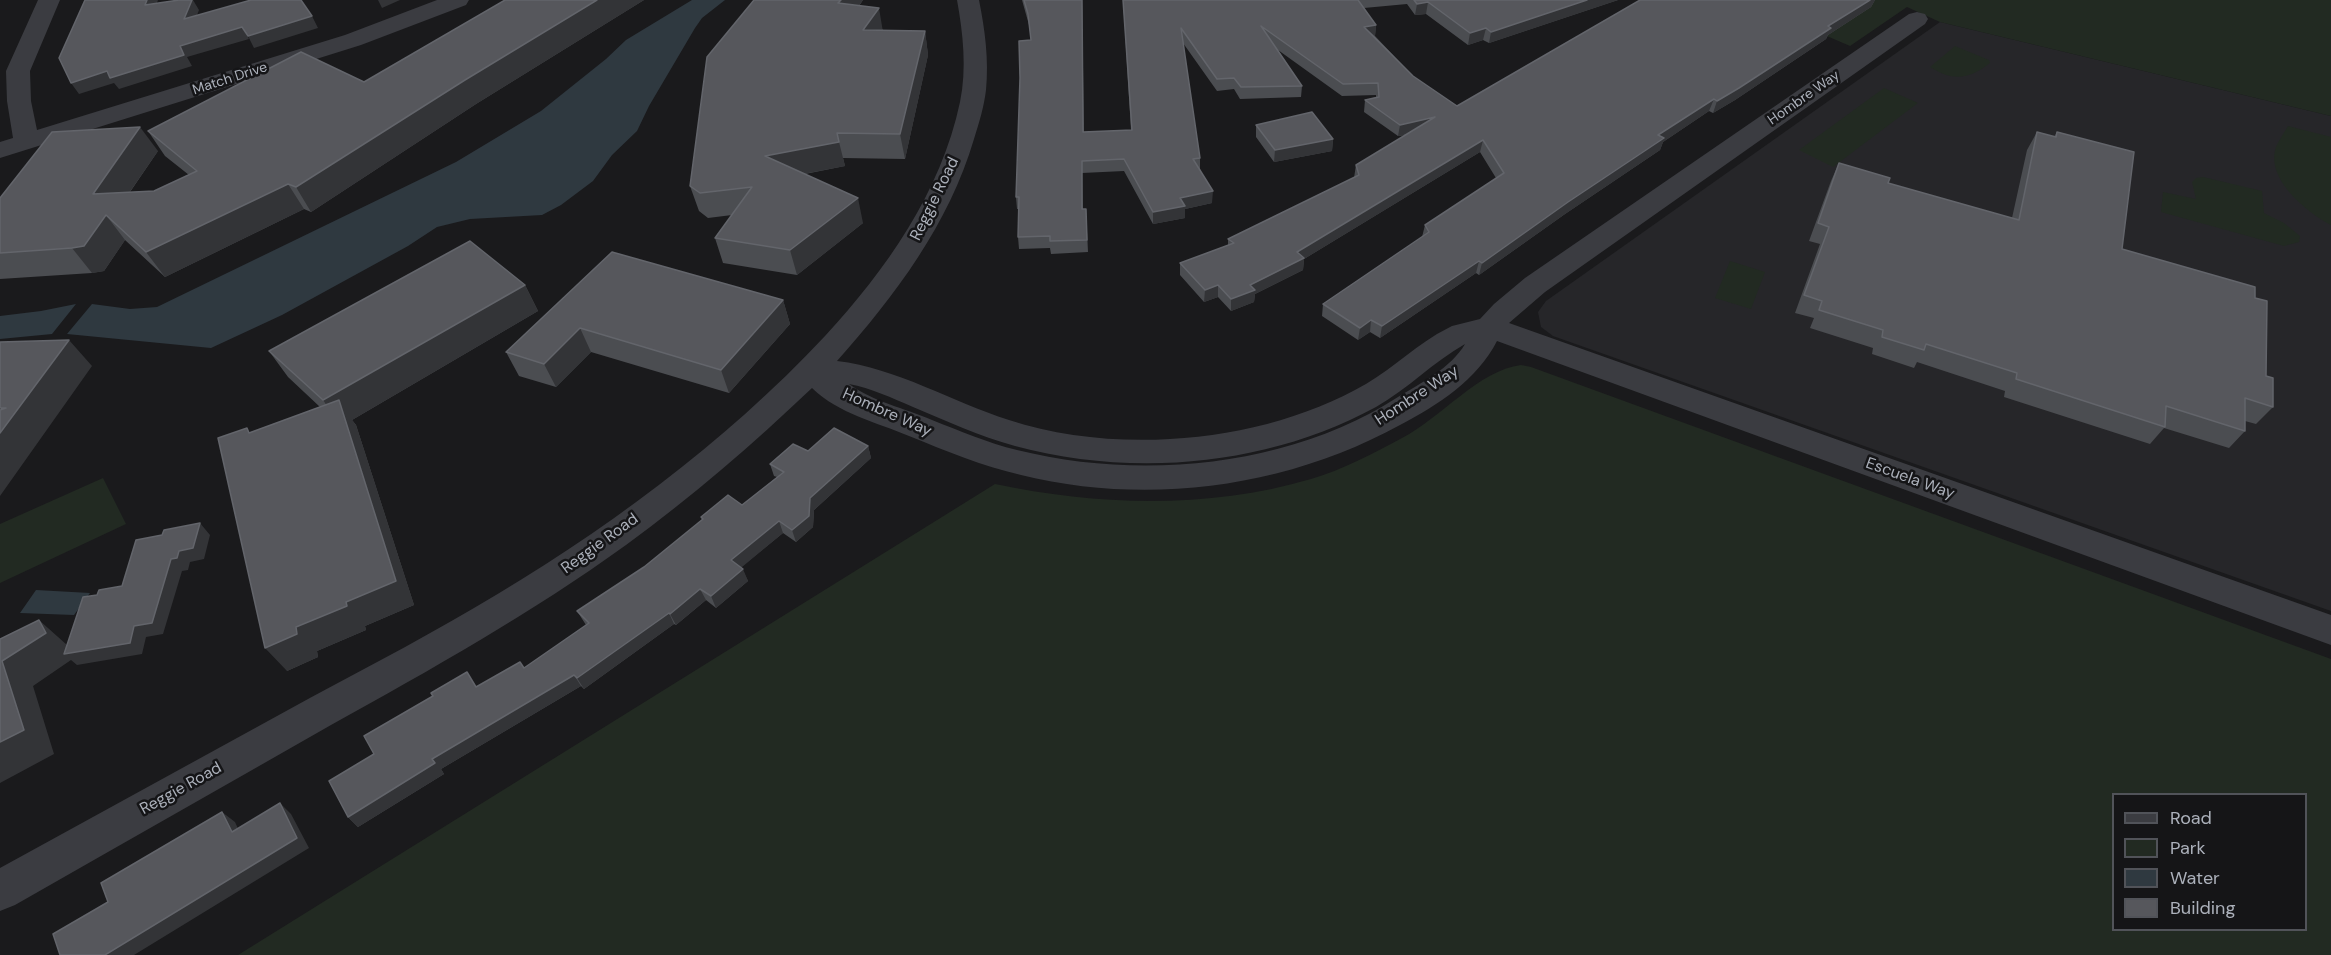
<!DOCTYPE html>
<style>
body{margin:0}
#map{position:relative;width:2331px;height:955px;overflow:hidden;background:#1a1a1c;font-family:"DM Sans",sans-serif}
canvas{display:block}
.legend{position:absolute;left:2112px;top:793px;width:195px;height:138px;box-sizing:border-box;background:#151517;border:2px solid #515359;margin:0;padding:8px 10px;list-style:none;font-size:18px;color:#acb1bb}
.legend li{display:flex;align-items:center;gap:12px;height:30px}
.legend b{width:30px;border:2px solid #515359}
</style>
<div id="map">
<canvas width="2331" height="955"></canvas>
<ul class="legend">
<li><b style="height:8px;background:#3b3c41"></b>Road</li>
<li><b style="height:16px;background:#222a22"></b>Park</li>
<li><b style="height:16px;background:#2f3940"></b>Water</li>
<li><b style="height:16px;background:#56575c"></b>Building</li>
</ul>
</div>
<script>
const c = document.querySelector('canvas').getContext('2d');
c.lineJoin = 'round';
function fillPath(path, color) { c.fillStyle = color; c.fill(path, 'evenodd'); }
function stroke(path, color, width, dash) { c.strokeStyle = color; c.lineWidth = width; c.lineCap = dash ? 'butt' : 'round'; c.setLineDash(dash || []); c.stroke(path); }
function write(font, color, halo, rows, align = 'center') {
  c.font = font + ' "DM Sans",sans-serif'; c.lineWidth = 5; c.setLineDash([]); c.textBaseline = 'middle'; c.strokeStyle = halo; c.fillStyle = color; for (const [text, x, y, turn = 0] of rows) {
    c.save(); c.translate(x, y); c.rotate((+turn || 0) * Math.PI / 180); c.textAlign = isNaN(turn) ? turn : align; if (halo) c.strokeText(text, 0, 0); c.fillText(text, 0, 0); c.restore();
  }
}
fillPath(new Path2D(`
 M1940 22 2331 116V611L1553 336 1541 327 1538 312 1546 301Z`), '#262629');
fillPath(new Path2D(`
 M1763 0H2331V116L1940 22 1907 7 1850 46 1755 5Z
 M1955 46 1989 60 1990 63C1969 79 1954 82 1930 67Z
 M1884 88 1918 103 1833 167 1799 150Z
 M2288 126 2331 137V225C2306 212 2265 178 2276 147 2279 140 2284 133 2288 126Z
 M2203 177 2262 191 2264 213 2284 223 2300 236 2299 242 2284 246 2161 212 2163 192 2196 199 2192 182 2196 178Z
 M1730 261 1765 272 1751 309 1715 298Z
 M1521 365 1531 367 2331 659V955H238L995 484C1099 506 1209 509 1311 479 1342 470 1374 453 1402 438 1441 418 1479 370 1521 365ZM2114 794H2306V930H2114Z
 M103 478 126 524 0 583V524Z`), '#222a22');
fillPath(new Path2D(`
 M692 0H725L702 18 695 28 649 106 637 131 612 155 593 181 561 205 542 215 470 219 437 227 408 246 282 315 211 348 67 334 92 304 130 309 157 307 456 162 541 111 606 59 626 40Z
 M76 304 52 334 0 339V316L41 311Z
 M36 590 90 593 74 615 20 613Z`), '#2f3940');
fillPath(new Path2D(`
 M38 0H60L30 71 31 101 37 130 345 35 437 0H469L466 5 361 45 0 158V142L13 138 7 101 6 71Z
 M957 0H979C985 30 989 60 986 90 984 107 979 123 974 139 949 224 895 296 837 361 897 368 952 402 1009 420 1116 455 1256 443 1355 390 1385 375 1409 351 1437 334L1452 326 1480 319 1494 304 1525 278 1909 14 1917 12 1925 14 1928 19 1925 24 1545 292 1509 323 2331 615V645L1497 341C1477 380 1438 405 1400 425 1285 488 1147 506 1021 475 982 466 946 451 909 436 876 422 839 414 812 388 753 444 692 497 626 545 532 613 432 669 331 725 226 785 120 845 15 905L0 911V868C96 815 192 763 288 710 350 676 413 644 474 608 601 534 724 444 825 336 886 270 941 192 960 102 967 69 963 33 957 0ZM1465 344C1451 368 1421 383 1398 397 1289 467 1142 481 1017 450 988 443 960 431 932 420 904 408 874 402 849 384 871 388 892 398 913 407 946 421 979 436 1015 446 1133 478 1268 466 1376 407 1408 389 1433 362 1465 344Z`), '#3b3c41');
fillPath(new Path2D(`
 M505 0H644L476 104 311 212 304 209 165 277 125 240 104 271 92 273 0 279V198L158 151 130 192 154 191 189 175 165 156 148 131 364 82Z
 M754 0H863L859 6 883 30 925 31 928 55 905 159 843 158 845 166 805 174 863 223 797 275 723 263 715 238 732 215 708 218 699 211 690 186Z
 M1022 0H1082L1084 132 1131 130 1123 0H1618L1489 43 1483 40 1468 45 1426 14 1415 15 1407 4 1364 8 1376 25 1375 36 1413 76 1457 106 1870 0H1875L1871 7 1828 35 1826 39 1735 100 1713 113 1709 111 1663 142 1660 150 1565 214 1479 275 1476 273 1380 338 1370 332 1358 340 1322 316 1323 304 1422 237 1425 225 1496 178 1480 152 1304 259 1303 270 1255 294 1254 302 1231 311 1218 297 1204 302 1180 275V263L1228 245V239L1354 178 1356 165 1406 135 1398 136 1364 112 1365 100 1376 97V95L1342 96 1278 50 1302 86 1301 97 1240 99 1234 89 1217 91 1183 43 1200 158V169L1212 203 1185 209V218L1153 224 1124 171 1082 173 1083 209H1086L1088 252 1051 254 1050 248 1019 249 1018 237V209H1017L1016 197 1031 40 1029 25Z
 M1256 125 1333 139 1332 151 1274 162 1256 137Z
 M2037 132 2054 137 2057 132 2122 249 2255 298 2266 376 2273 407 2256 424 2245 421V431L2229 448 2164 428 2150 444 2004 397 2005 391 1917 362 1914 368 1872 354 1873 348 1810 328 1814 318 1795 313 1820 244 1809 241 1831 181 1839 163 1888 183 2012 218 2027 150Z
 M612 252 783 300 790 324 729 393 591 352 556 387 519 376 506 352Z
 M525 285 538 311 352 420 356 425 414 605 365 626 366 630 317 651 318 657 287 671 251 432 320 407 288 377 269 351Z
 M868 446 871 458 814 510 813 527 796 542 783 533 741 567 748 581 716 608 706 600 676 625 674 624 584 689 581 686 441 769 444 774 358 827 348 817 374 754 477 686 525 668 586 625 577 611 644 567 702 520 701 517 742 505 777 477 774 476 770 464 808 451Z`), '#4b4d51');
fillPath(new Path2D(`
 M147 0H158L152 17 145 5Z
 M192 0H193L199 10 191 31 184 19Z
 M378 0H400L382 8Z
 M597 0H644L476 104 311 212 296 187 465 80Z
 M841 0H863L843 27 838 3Z
 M1587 0H1618L1489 43 1491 32Z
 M1870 0H1875L1871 7 1828 35 1826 39 1735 100 1713 113 1717 101 1828 26Z
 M1428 2 1426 14 1415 15 1417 4Z
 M879 8 883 32 863 30Z
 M312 16 318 28 254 48 248 36Z
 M1376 25 1375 36 1364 27Z
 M242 27 249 39 187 57 192 66 119 89 114 83 79 94 71 83 107 71 180 46Z
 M1486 28 1483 40 1468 45 1470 33Z
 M925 31 928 55 905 159 900 134Z
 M1714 99 1709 111 1663 142 1660 150 1565 214 1479 275 1482 263 1658 135Z
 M1435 117 1433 129 1398 136 1400 125Z
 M140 127 158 151 111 219 93 194Z
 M1333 139 1332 151 1274 162 1275 150Z
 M1483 140 1480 152 1304 259 1303 270 1255 294 1254 302 1231 311V299L1250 285 1297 252Z
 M839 142 845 166 772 180 765 156Z
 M288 184 304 209 165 277 146 252Z
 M1213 191 1212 203 1185 209V218L1153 224V212L1180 198Z
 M858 198 863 223 797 275 790 250Z
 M106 215 125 240 104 271 92 273 72 248Z
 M1479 261 1476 273 1380 338 1382 326Z
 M525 285 538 311 352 420 356 425 414 605 365 626 366 630 317 651 318 657 287 671 265 648 296 627 346 602 341 426 323 400Z
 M1218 285V297L1204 302 1205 290Z
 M783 300 790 324 729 393 721 370Z
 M1371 320 1370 332 1358 340 1360 328Z
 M580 328 591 352 556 387 544 364Z
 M69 340 92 366 0 496V433Z
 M868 446 871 458 814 510 813 527 796 542 792 530 810 498Z
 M779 521 783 533 736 572 731 560Z
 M200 523 210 535 204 559 190 562 188 570 182 571 163 634 146 637 142 654 77 665 71 660 33 686 54 754 0 783V742L2 661 39 620 67 645 134 626 171 559 179 551Z
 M743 569 748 581 716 608 711 596Z
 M700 589 706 600 676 625 670 614Z
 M669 613 674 624 584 689 577 678Z
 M574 675 581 686 441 769 444 774 358 827 348 817 432 759Z
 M280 803 291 814 309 848 134 955H105Z
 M222 812 235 822 244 842 232 832Z`), '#333437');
const building = new Path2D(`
 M85 0H147L145 5 179 0H192L184 19 251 0H301L312 16 248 36 242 27 180 46 184 55 110 78 107 71 71 83 59 58Z
 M505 0H597L465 80 296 187 288 184 146 252 106 215 84 246 72 248 0 253V198L52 132 140 127 93 194 154 191 197 171 148 131 301 52 364 82Z
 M754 0H841L838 3 879 8 863 30 925 31 900 134 837 133 839 142 765 156 858 198 790 250 715 238 752 187 700 193 690 186 707 57Z
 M1024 0H1082L1083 132 1132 130 1123 0H1358L1376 25 1364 27 1413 76 1457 106 1640 0H1870L1828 26 1831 28 1739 88 1717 101 1714 99 1658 135 1664 138 1568 202 1482 263 1479 261 1382 326 1371 320 1360 328 1323 304 1429 232 1425 225 1504 173 1483 140 1297 252 1304 258 1250 285 1255 290 1231 299 1218 285 1205 290 1180 263 1234 243 1228 239 1359 175 1356 165 1435 117 1400 125 1365 100 1379 97 1378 83 1343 84 1261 26 1302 86 1241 87 1234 78 1217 79 1181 28 1200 158 1193 159 1213 191 1180 198 1185 206 1153 212 1124 159 1082 161V209H1086L1087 240 1050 241V236L1018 237 1019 197H1016L1020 78 1019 41 1031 40 1028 14Z
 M1414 0H1587L1491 32 1486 28 1470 33 1428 2 1417 4Z
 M1312 112 1333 139 1275 150 1256 125Z
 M2037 132 2056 137 2057 132 2134 152 2122 249 2255 287V298L2267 301 2266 376 2273 378V407L2245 398V431L2166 406 2165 427 2016 379 2017 373 1926 344 1924 350 1882 337 1883 330 1819 310 1822 301 1804 295 1829 227 1818 223 1839 163 1890 178 1888 183 2019 220Z
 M470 241 525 285 323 400 269 351Z
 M612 252 783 300 721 370 580 328 544 364 506 352Z
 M69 340 0 433V410L6 408H0V342Z
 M339 400 396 581 346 602 347 606 296 627 297 634 265 648 218 438 247 428 249 433Z
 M834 428 868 446 810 498 809 516 792 530 779 521 731 560 743 569 711 596 700 589 670 614 669 613 577 678 574 675 432 759 435 763 348 817 329 781 374 754 364 736 433 696 431 693 467 672 476 687 520 662 524 668 589 623 577 611 644 567 703 519 701 517 728 495 742 505 784 472 770 464 793 444 808 451Z
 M200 523 193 548 179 551 177 558 171 559 152 623 134 626 130 643 64 654 83 597 97 595 99 590 122 586 136 540 162 535 164 530Z
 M39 620 46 633 2 661 24 730 0 742V639Z
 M280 803 297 838 105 955H60L53 934 108 902 101 883 222 812 232 832Z`);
fillPath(building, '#56575c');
stroke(building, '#63656b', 1.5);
write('14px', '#acb1bb', '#151517', [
 ["Match Drive",230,79,-18],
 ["Hombre Way",1804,98,-35]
]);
write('16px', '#acb1bb', '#151517', [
 ["Reggie Road",935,199,-64],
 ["Hombre Way",1417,396,-33],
 ["Hombre Way",887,413,24],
 ["Escuela Way",1910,479,20],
 ["Reggie Road",600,544,-36],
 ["Reggie Road",181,789,-29]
]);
</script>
